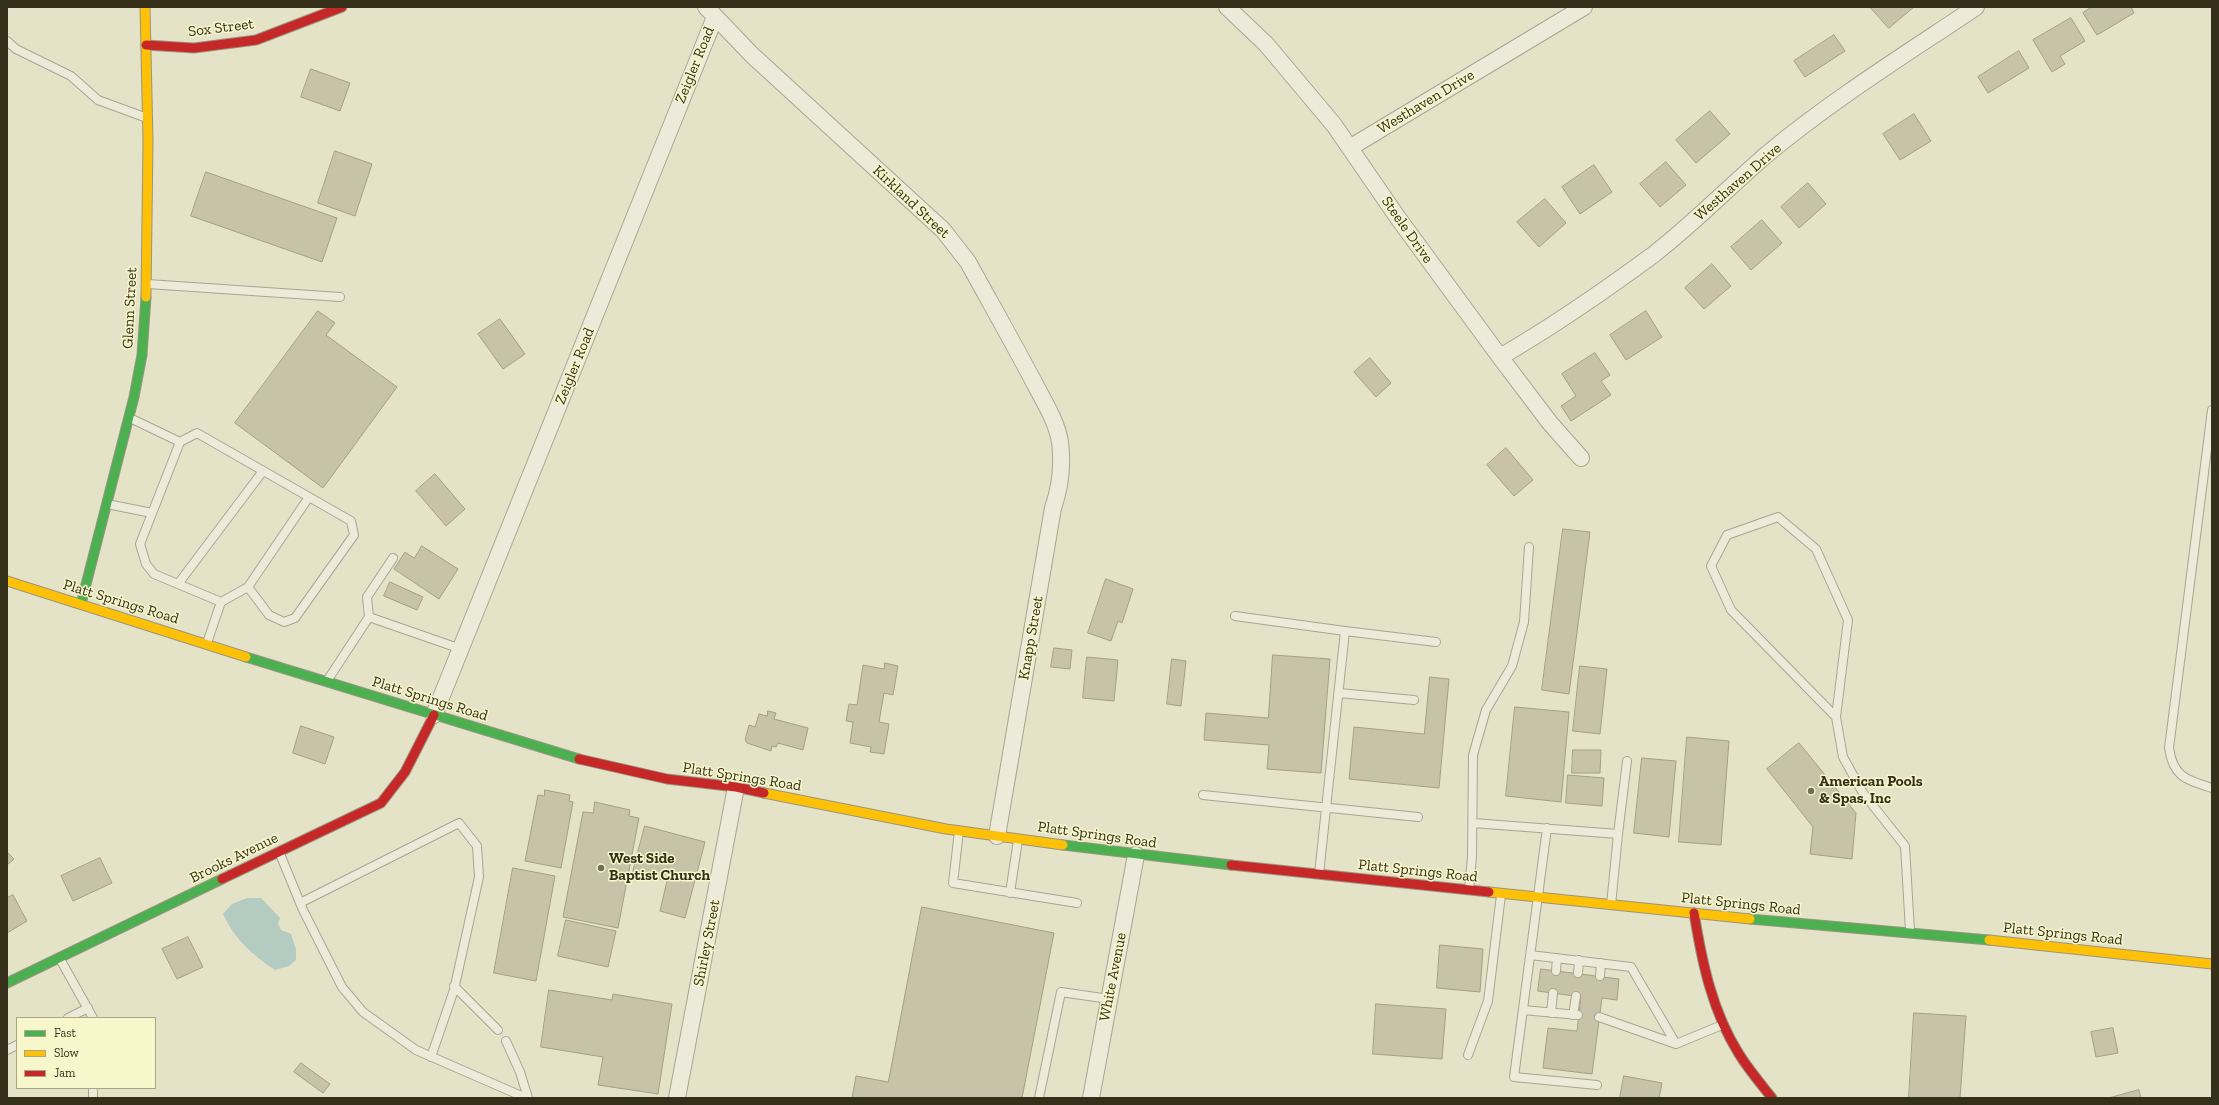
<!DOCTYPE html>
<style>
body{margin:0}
#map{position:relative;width:2219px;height:1105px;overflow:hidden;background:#e4e3c7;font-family:"Zilla Slab",serif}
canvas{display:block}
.frame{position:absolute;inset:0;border:8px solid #36301a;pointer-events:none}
.legend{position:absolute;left:16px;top:1017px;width:140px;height:72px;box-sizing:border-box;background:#f7f7cb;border:1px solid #aaa784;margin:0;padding:5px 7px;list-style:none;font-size:12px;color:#36301a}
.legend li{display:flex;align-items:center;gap:8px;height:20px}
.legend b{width:20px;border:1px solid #aaa784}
</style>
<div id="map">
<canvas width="2219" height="1105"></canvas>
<div class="frame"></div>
<ul class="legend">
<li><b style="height:5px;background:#4caf50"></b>Fast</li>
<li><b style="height:5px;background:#ffc107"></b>Slow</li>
<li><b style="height:5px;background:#c62828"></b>Jam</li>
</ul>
</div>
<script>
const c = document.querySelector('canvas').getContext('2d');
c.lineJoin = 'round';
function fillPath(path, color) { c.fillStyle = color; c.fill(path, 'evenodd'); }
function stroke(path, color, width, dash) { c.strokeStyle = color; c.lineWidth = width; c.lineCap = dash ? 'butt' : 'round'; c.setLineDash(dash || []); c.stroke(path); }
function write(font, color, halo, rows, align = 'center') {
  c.font = font + ' "Zilla Slab",serif'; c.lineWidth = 3; c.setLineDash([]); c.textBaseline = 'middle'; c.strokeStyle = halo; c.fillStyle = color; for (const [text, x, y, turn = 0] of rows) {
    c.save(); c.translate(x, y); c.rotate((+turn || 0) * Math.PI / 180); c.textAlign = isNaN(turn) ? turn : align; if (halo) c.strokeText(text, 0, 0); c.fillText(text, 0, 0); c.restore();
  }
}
fillPath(new Path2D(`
 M247 898H261L280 918 278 924 281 930 291 934 296 949V960L289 966 275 970C253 956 233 937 223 914L232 904Z`), '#b4cbc2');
const building = new Path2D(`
 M1870 7H1914L1889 28Z
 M2092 7H2131L2134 13 2097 35 2083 13Z
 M2071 18 2085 41 2060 56 2065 64 2052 72 2033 40Z
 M1834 35 1845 51 1805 77 1794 61Z
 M2019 51 2029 68 1988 93 1978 77Z
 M311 69 350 83 340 111 301 97Z
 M1710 111 1730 134 1696 163 1676 140Z
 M1914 114 1931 141 1900 160 1883 134Z
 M335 151 372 164 355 216 318 203Z
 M1666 162 1686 185 1660 207 1640 184Z
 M1594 165 1612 192 1580 214 1562 187Z
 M206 172 337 218 322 262 191 216Z
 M1808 183 1826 204 1799 228 1781 207Z
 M1545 199 1566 223 1539 247 1517 222Z
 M1762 220 1782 243 1751 270 1731 247Z
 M1712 264 1731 286 1704 309 1685 288Z
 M318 311 335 323 326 335 397 387 323 488 235 423Z
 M1646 311 1662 337 1626 360 1610 335Z
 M500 319 525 354 503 369 478 334Z
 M1595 353 1610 375 1601 381 1611 395 1571 421 1561 406 1576 396 1562 374Z
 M1370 358 1391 383 1376 397 1354 372Z
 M1506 448 1533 480 1514 496 1487 465Z
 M435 474 465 509 446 526 416 491Z
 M1563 529 1590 532 1569 694 1542 690Z
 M422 546 458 569 439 599 394 569 405 552 414 558Z
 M1106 579 1133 589 1122 623 1118 621 1111 641 1088 633Z
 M390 582 423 597 417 610 384 596Z
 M1054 648 1072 650 1070 669 1051 667Z
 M1273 655 1330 659 1321 773 1267 769 1269 745 1204 740 1206 713 1268 718Z
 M1087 657 1118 660 1114 701 1083 698Z
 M1172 659 1186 661 1181 706 1167 704Z
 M885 663 898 666 893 695 884 693 879 722 889 724 884 754 870 752 871 747 850 743 853 722 846 721 849 704 857 705 863 665 884 669Z
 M1580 666 1607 669 1600 734 1573 731Z
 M1430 677 1449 679 1439 788 1349 779 1354 727 1424 734Z
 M1515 707 1569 712 1561 802 1506 796Z
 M768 711 776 713 774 719 808 728 803 750 778 743 776 747 772 746 771 751 747 743 745 740 749 725 755 727 759 714 767 716Z
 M301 726 334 737 325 764 293 753Z
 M1687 737 1729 741 1721 845 1679 842Z
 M1799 743 1856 813 1852 859 1810 854 1813 827 1767 769Z
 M1573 750H1601L1600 773H1572Z
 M1642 758 1676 761 1669 837 1634 833Z
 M1568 775 1604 778 1602 806 1566 803Z
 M545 790 570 795 569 801 573 802 561 868 525 861 538 795 544 796Z
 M595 802 630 810 629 816 639 818 618 928 563 917 583 812 593 813Z
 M645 826 705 842 685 918 660 911 667 881 633 872Z
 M7 852 14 859 7 865Z
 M100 858 112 883 73 901 61 876Z
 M513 868 555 876 536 981 494 973Z
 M13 895 27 921 7 933V898Z
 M922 907 1054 933 1022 1098H852L856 1076 888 1082Z
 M566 920 616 931 608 967 558 956Z
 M188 937 203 967 177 979 162 949Z
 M1440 945 1483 949 1480 992 1437 988Z
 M1541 969 1619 979 1617 1000 1602 998 1592 1074 1543 1068 1548 1028 1577 1031 1581 997 1538 991Z
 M549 990 612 1000 613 994 672 1004 658 1094 598 1085 603 1057 541 1047Z
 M1376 1004 1446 1009 1442 1059 1373 1054Z
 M1914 1013 1966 1016 1960 1098H1909Z
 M2113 1028 2118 1053 2096 1057 2091 1032Z
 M301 1063 330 1084 323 1093 294 1072Z
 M1624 1076 1662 1083 1659 1098H1620Z
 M2139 1090 2141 1098H2109Z`);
fillPath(building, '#c8c2a8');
stroke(building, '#a49e87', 1);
const lane = new Path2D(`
 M7 41 16 49 71 76 98 100 147 118
 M148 284 340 297
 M2212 410 2169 748C2173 777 2187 780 2212 788
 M130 418 180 442
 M107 504 152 513
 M178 584 263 471
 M221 602 154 574 146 564 140 544 180 442 197 433 351 521 354 535 295 618 284 622 269 615 248 587
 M1235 616 1345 631 1319 874
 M369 617 461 649
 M1345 631 1436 642
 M207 643 221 602 248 587 309 497
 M327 681 369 617 367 597 393 558
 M1339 693 1414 700
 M1836 717 1731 610 1711 566 1727 535 1778 517 1816 549 1848 620 1836 717 1843 757 1863 793 1905 846 1910 931
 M1203 795 1418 817
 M1473 823 1618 834 1611 905
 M1547 828 1514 1077 1597 1085
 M959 831 953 883 1077 903
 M1618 834 1627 761
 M280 854 303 910 342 987 363 1012 416 1050 526 1098
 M1469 890 1472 857 1473 755 1486 710 1512 666 1524 622 1529 547
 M1010 893 1018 840
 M300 903 459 823 477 846 479 877 454 990 431 1057
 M1530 955 1631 967 1676 1044 1722 1025
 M60 959 93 1018
 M1556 971 1557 958
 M1578 973 1579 960
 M1600 976 1601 963
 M454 986 498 1030
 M1523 1010 1578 1015
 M1551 1013 1553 993
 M1573 1015 1576 996
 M1599 1017 1676 1044
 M68 1018 88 1008
 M506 1041 520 1072 528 1098
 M7 1050 17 1045
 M1468 1055 1488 1001 1501 895
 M93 1098V1088
 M1039 1098 1061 992 1109 999`);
const street = new Path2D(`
 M706 7 752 55 943 230 968 262C991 304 1015 346 1037 388 1046 405 1057 423 1060 442 1063 465 1061 485 1053 508L997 836
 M1227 7 1266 44 1334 125 1398 218 1500 357 1550 423 1581 458
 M1351 147 1584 7
 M1500 357C1552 327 1604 291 1653 255 1693 224 1728 188 1766 155 1832 100 1906 54 1976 7
 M434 715 715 17
 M677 1098 736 787
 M1091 1098 1136 855`);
const fast = new Path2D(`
 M81 604 134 397 142 355 146 297
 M246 657 579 759
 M1063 845 1231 865
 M1750 919 1989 940
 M7 983 222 879`);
const slow = new Path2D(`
 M145 7 148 141 146 297
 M7 581 246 657
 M764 793 946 829 1063 845
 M1489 892 1750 919
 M1989 940 2212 964`);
const jam = new Path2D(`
 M146 45 194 48 256 40 342 7
 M579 759 667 779 736 787 764 793
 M1231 865 1489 892
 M222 879 381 803 405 772 434 715
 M1694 913C1702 962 1712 1011 1739 1054 1749 1070 1761 1084 1772 1098`);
stroke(lane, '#a8a691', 10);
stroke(street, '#a8a691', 18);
stroke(fast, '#989581', 11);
stroke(slow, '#989581', 11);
stroke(jam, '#989581', 11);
stroke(lane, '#ecebda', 8);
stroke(street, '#ecebda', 16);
stroke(fast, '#4caf50', 9);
stroke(slow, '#ffc107', 9);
stroke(jam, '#c62828', 9);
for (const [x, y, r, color] of [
 [1811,791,4,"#736f57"],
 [601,868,4,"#736f57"]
]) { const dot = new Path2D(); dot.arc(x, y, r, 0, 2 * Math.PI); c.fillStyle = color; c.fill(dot); stroke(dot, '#f7f7cb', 1.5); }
write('15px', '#36301a', '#f7f7cb', [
 ["Sox Street",221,28,-7],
 ["Zeigler Road",695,65,-68],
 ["Westhaven Drive",1426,102,-31],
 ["Westhaven Drive",1738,182,-41],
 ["Kirkland Street",911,202,43],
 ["Steele Drive",1407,230,55],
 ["Glenn Street",130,308,-87],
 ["Zeigler Road",575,366,-68],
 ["Platt Springs Road",121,602,17],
 ["Knapp Street",1031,638,-80],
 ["Platt Springs Road",430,699,17],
 ["Platt Springs Road",742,777,9],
 ["Platt Springs Road",1097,835,8],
 ["Brooks Avenue",234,858,-26],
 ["Platt Springs Road",1418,871,6],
 ["Platt Springs Road",1741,904,6],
 ["Platt Springs Road",2063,934,6],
 ["Shirley Street",707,943,-79],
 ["White Avenue",1113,977,-79]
]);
write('bold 15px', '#36301a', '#f7f7cb', [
 ["American Pools",1819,782],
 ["& Spas, Inc",1819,799],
 ["West Side",609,859],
 ["Baptist Church",609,876]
], 'left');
</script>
